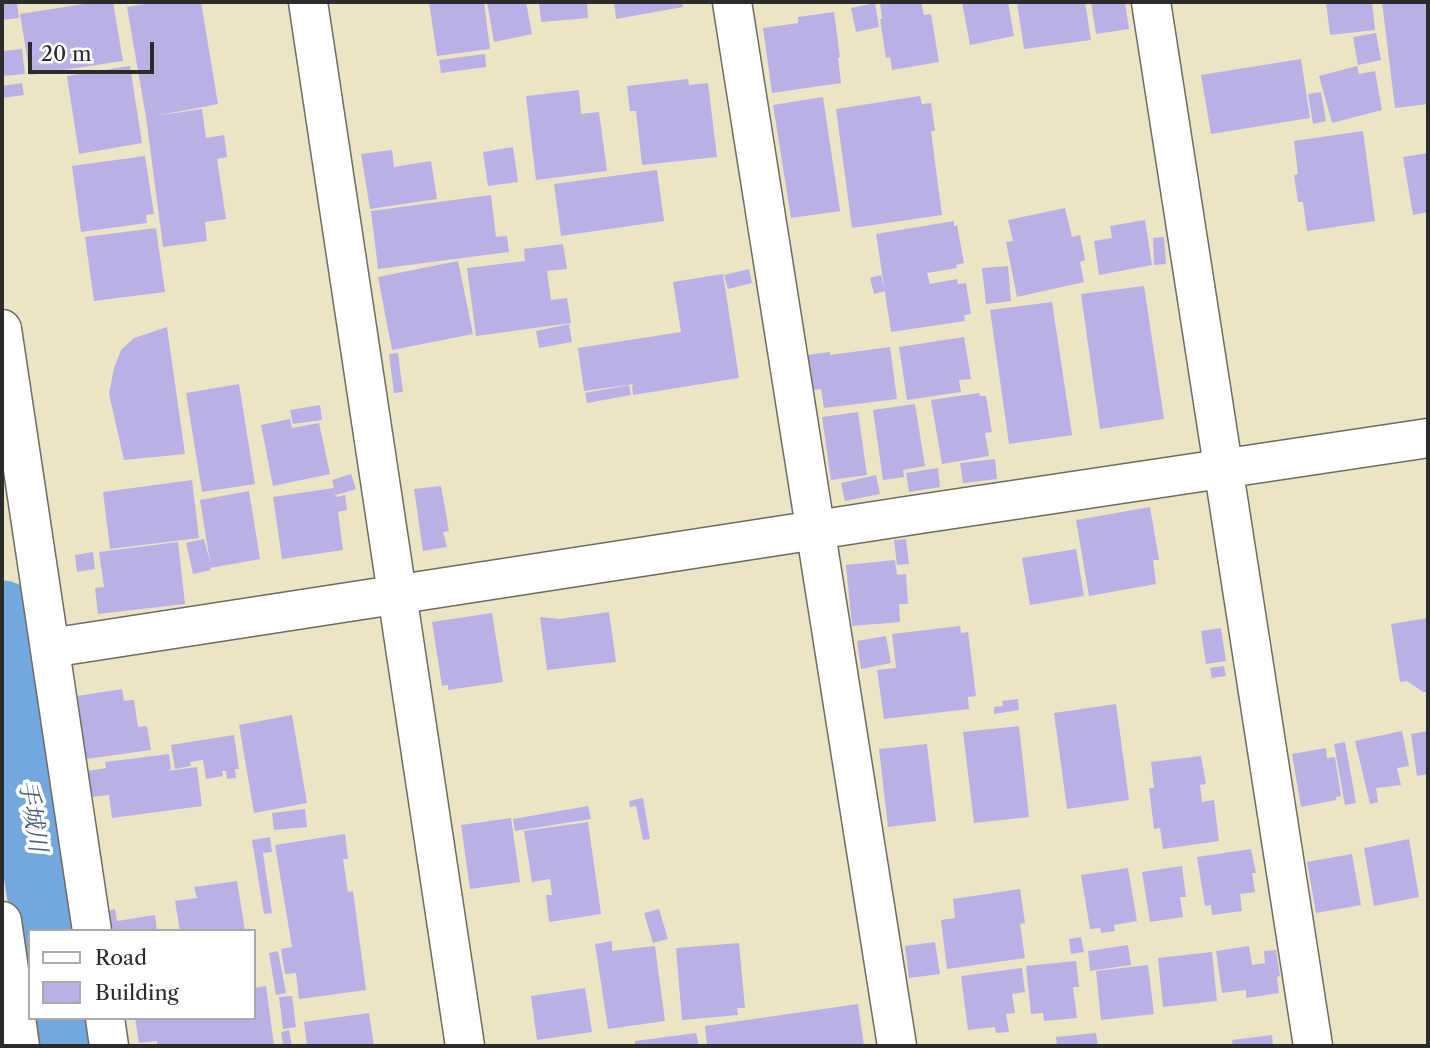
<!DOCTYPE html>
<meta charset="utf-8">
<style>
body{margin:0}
#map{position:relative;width:1430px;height:1048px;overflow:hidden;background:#ebe5c5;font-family:"Libre Caslon Text",serif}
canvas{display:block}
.frame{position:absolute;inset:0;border:4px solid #2b2b2b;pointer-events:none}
.legend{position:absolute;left:28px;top:929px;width:228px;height:91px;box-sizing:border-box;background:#fff;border:2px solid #aaa;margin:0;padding:9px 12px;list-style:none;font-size:21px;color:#2b2b2b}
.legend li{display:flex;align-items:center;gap:14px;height:35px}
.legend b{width:35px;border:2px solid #aaa}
.scale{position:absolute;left:28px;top:42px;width:126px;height:32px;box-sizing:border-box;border:4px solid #2b2b2b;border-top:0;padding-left:9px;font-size:21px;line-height:24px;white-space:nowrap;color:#2b2b2b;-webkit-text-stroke:5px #fff;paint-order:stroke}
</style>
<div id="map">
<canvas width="1430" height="1048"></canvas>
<div class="frame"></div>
<ul class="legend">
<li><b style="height:9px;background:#fff"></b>Road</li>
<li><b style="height:19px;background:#bbb0e6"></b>Building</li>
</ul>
<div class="scale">20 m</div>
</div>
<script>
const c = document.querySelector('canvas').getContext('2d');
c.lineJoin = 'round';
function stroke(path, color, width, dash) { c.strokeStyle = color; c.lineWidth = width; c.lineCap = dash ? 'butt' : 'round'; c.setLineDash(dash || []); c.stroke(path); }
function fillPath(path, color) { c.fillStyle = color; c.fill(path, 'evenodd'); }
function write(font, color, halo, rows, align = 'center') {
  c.font = font + ' "Libre Caslon Text","Noto Serif JP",serif'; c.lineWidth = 7; c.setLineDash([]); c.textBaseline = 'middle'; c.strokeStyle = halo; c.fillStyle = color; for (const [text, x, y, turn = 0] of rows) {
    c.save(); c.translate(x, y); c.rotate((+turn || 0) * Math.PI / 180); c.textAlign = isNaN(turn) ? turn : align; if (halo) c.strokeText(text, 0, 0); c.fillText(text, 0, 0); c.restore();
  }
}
stroke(new Path2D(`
 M2 618 50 931
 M63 1018 68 1046`), '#72a7df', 75);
fillPath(new Path2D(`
 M96 2H113L123 61 30 75 20 14Z
 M156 2H201L218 104 155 116 202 109 206 138 224 135 227 157 217 159 226 219 205 222 207 241 163 247 146 117 127 7Z
 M429 2H484L490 49 437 56Z
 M487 2H526L532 34 494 42Z
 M539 2H587L588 18 541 22Z
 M614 2H682L683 7 616 19Z
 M889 2H921L924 15 931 14 939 62 892 70 890 57 886 58 880 19H882L880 3Z
 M962 2H1008L1014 36 970 45Z
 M1017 2H1085L1091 40 1024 49Z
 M1091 2H1125L1129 29 1096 34Z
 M1326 2H1372L1375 30 1330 35Z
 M1382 2H1428V104L1395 108Z
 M17 3 19 18 2 20V4Z
 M875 3 879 27 856 32 851 8Z
 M834 12 840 57 838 58 841 83 772 93 763 28 798 23V17Z
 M1376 33 1381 60 1358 65 1353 37Z
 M22 49 25 74 2 76V51Z
 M485 54 486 67 441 73 439 60Z
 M1301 59 1310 118 1211 134 1201 75Z
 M130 66 142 143 79 154 67 76Z
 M1357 66 1359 74 1375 71 1382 110 1332 123 1319 76Z
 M688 79 689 85 708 83 717 157 642 165 636 111H630L627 86Z
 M22 83 24 95 2 98V86Z
 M579 90 581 114 599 112 607 171 536 180 526 96Z
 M1321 92 1326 121 1313 124 1308 94Z
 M920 96 922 104 931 103 935 131H931L942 215 852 228 836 109Z
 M823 97 840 211 791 218 773 105Z
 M1363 131 1375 221 1307 231 1303 202H1298L1294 175 1298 174 1294 141Z
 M513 147 518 182 488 186 483 152Z
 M392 150 394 167 431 161 437 199 370 209 361 154Z
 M1428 153V212L1413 215 1403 157Z
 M145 156 154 214 146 215 147 223 81 232 72 166Z
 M657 170 664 221 561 236 554 184Z
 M491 195 496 237 507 236 509 252 378 269 371 211Z
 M1065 208 1072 237 1080 235 1085 260 1080 262 1084 282 1017 297 1006 242 1013 241 1008 220Z
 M1145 220 1152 265 1099 275 1094 241 1112 238 1110 226Z
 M954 221V226L957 225 964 263 956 265 957 268 927 273 930 284 957 279 958 284 966 283 971 314 964 315 965 321 891 332 876 234Z
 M156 228 165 292 94 301 85 237Z
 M1164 237 1166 264 1154 265 1153 238Z
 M563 244 567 269 547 271 551 300 567 298 571 323 476 336 467 268 525 261 524 249Z
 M458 261 473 334 392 350 378 277Z
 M1008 266 1011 301 986 304 982 268Z
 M749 269 752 283 728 289 724 275Z
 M723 274 739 378 633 395 632 385 634 384 584 391 578 348 681 332 673 282Z
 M881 275 885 291 874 294 870 278Z
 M1144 286 1164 419 1100 429 1081 294Z
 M1052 302 1072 435 1009 444 990 310Z
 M569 324 572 342 539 348 536 331Z
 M167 327 185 454 124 460 109 394 114 368 121 350 134 338Z
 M964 337 971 379 959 380 961 392 907 400 899 347Z
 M890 347 897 399 824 408 821 389 813 390 807 355 830 352V355Z
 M398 353 403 392 394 393 389 354Z
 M239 384 255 484 202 492 186 393Z
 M629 385 631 395 587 403 585 393Z
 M979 393 980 396H986L992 432 985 433 989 456 942 464 931 400Z
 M915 404 925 466 903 470 904 477 883 480 873 410Z
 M320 405 322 420 293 424 290 410Z
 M858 412 867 475 831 480 822 417Z
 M290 419 292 428 319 423 330 474 273 486 261 425Z
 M995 459 997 479 963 483 960 463Z
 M938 468 940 487 909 492 906 473Z
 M351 474 356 489 336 495 332 480Z
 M876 475 880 494 845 501 841 483Z
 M192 480 199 538 110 549 103 492Z
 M441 486 449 531 443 532 447 547 423 551 414 489Z
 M334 488 336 497 345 495 347 510 338 512 343 550 282 559 273 497Z
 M249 491 260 559 210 568 211 570 193 574 186 543 204 539 210 562 200 500Z
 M1150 507 1159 560H1153L1156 584 1089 596 1076 520Z
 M906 539 909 564 897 565 894 540Z
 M178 542 185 604 98 614 95 588 104 587 99 552Z
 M1076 549 1084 596 1030 605 1022 558Z
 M93 552 95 569 77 572 75 555Z
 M895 560 897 575 906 574 908 604H899L900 622 852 626 846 565Z
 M609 612 616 662 547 670 540 617 559 619Z
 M492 613 503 682 448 690V685L442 686 432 622Z
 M1428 618V692H1423L1407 681 1400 682 1391 624Z
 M960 626 961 633 968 632 976 696 968 697 969 709 884 719 877 670 896 668 892 634Z
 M1221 628 1226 661 1206 664 1201 631Z
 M886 636 891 663 861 669 857 641Z
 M1224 666 1226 676 1212 678 1210 668Z
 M122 689 124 701 134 700 138 727 147 726 151 750 86 759 77 696Z
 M1018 699 1019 710 994 714V707L1003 706 1002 701Z
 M1116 704 1129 800 1067 809 1054 713Z
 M292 715 307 803 254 813 239 725Z
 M1019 726 1029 817 974 823 963 732Z
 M1402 731 1409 766 1397 768 1401 785 1376 788 1378 802 1370 804 1355 741Z
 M1428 731V774L1417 776 1411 734Z
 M234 735 239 769H235L236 778 227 779 226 771H222L223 776 206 779 203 760 190 762 191 766 175 769 171 745Z
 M1345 742 1356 803 1345 805 1334 744Z
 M927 744 936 821 888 827 879 749Z
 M1326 748 1327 758 1335 757 1341 796 1336 797V800L1301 807 1292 754Z
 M169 754 171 769 167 771 197 767 202 806 112 818 109 795 90 797 87 771 106 768 105 762Z
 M1201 756 1206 784 1200 785 1202 802 1214 800 1219 841 1163 849 1160 828 1154 829 1149 788H1154L1151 762Z
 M643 798 650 839 643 840 636 806 630 807 629 801Z
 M588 806 591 819 515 831 513 819Z
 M305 809 307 827 274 830 272 813Z
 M511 818 520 882 470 889 461 825Z
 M588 822 601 914 549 922 546 895H552L550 879 532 882 524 831Z
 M345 834 348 859H343L348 892 353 891 366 990 299 999 296 973 285 974 281 949 292 947 275 845Z
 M270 837 272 852 263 853 272 913 264 914 252 840Z
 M1409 839 1419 897 1374 906 1364 848Z
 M1251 849 1256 873H1252L1255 892 1240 894 1242 911 1212 915 1211 905 1205 906 1197 857Z
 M1352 854 1361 905 1316 913 1307 862Z
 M1182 866 1186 897H1180L1183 917 1150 922 1142 872Z
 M1128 868 1137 921 1114 925 1115 931 1101 933 1100 928 1090 929 1081 875Z
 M237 881 245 931H180L175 901 197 898 194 887Z
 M1020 889 1025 923 1020 924 1025 958 947 969 941 920 955 918 953 899Z
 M115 909 117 921 155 915 157 931H110L107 911Z
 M659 909 668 939 653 943 644 913Z
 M1081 937 1084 952 1071 954 1069 939Z
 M612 941V951L655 946 665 1021 608 1029 595 944Z
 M935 942 940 974 909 978 905 946Z
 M739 943 745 1008H737L738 1015 682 1020 676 948Z
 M1128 945 1131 965 1090 971 1088 951Z
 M1249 946 1252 965 1265 963 1264 951 1276 950 1280 976 1277 977 1279 993 1246 998V990L1222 993 1216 951Z
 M278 951 286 993 276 995 269 953Z
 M1212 952 1217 1001 1163 1007 1158 958Z
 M1076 961 1079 987H1073L1077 1018 1044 1021 1043 1013 1031 1014 1026 966Z
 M1148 965 1154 1014 1101 1020 1096 971Z
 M1022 968 1025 992 1012 994 1015 1013 1006 1014 1009 1032 996 1033 995 1027 968 1030 961 976Z
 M266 986 274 1046H157V1041L139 1043 135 1018H254V988Z
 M585 988 592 1032 537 1040 531 996Z
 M292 996 296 1027 283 1029 279 997Z
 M858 1004 864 1046H707L705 1026Z
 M369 1013 374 1046H307L304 1022Z
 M289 1030 292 1046H283L281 1032Z
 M696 1033 699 1046H635V1041Z
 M1096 1033 1098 1046H1057L1056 1037Z
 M1272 1035 1273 1046H1233L1232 1040Z`), '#bbb0e6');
const minor = new Path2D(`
 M732 2 897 1046
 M1151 2 1313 1046
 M2 329 92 931
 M50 648C510 579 968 504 1428 438
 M2 921 20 1046
 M105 1018 109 1046`);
const tertiary = new Path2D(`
 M308 2 465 1046`);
stroke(minor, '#6e6c61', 41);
stroke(tertiary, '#6e6c61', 41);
stroke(minor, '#fff', 38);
stroke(tertiary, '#fff', 38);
write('italic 24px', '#475d73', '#fff', [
 ["手城川",32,816,81]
]);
</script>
